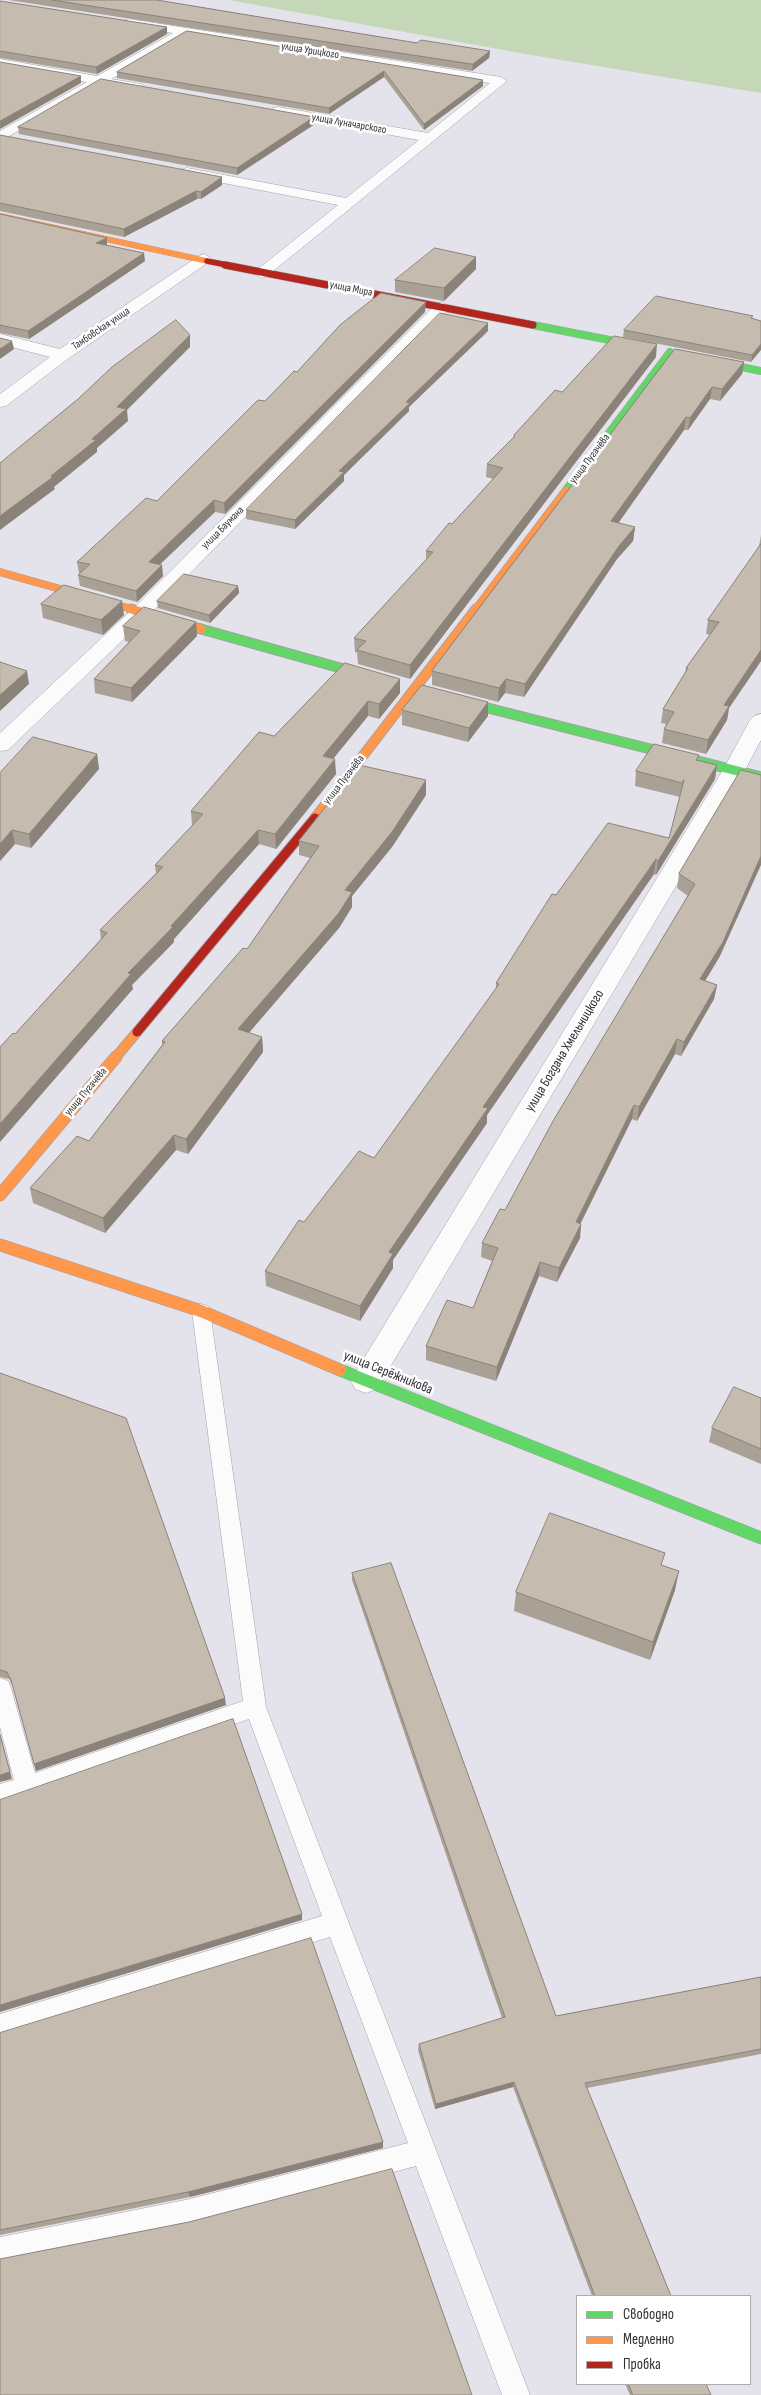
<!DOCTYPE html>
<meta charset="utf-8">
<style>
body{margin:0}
#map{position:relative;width:761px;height:2395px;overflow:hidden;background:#e4e2ea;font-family:"Sofia Sans Condensed",sans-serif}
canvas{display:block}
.legend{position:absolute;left:576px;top:2295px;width:175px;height:90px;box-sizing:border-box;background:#fff;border:1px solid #adacaf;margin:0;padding:6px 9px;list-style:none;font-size:15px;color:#313036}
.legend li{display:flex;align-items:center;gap:10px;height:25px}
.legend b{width:25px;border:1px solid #adacaf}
</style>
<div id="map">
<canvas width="761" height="2395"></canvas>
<ul class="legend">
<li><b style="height:6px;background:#63d668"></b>Свободно</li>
<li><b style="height:6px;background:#ff974d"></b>Медленно</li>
<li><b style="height:6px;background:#b3261e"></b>Пробка</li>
</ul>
</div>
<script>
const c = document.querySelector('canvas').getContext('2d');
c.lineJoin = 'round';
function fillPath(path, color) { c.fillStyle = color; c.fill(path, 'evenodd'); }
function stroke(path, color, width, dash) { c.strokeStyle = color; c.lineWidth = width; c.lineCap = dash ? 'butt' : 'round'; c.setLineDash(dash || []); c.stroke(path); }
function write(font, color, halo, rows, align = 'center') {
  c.font = font + ' "Sofia Sans Condensed",sans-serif'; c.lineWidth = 5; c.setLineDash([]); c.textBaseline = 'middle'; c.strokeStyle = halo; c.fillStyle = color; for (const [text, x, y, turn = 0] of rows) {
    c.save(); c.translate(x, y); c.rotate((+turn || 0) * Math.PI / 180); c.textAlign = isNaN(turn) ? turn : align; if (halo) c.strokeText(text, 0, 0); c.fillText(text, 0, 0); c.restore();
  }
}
fillPath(new Path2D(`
 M229 0H761V93L531 55Z`), '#c4d8b8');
const lane = new Path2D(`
 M201 1304 208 1306 210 1311 266 1707 530 2395H502L416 2166 190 2225 0 2263V2237L190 2199 408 2143 330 1937 0 2038V2014L322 1916 249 1719 0 1806V1784L14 1780 0 1727V1678L8 1681 11 1688 35 1773 243 1701 192 1311 194 1306Z`);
const street = new Path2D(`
 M129 19 501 77 507 81 267 276 262 278 254 273 257 270 338 205 187 176 182 175 180 172 182 169 187 168 346 198 419 140 278 115 271 111 273 108 278 107 428 133 490 83 186 36 111 79 142 84 143 87 142 90 101 85 0 141V131L87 82 0 67V59L97 76 173 33 125 26 123 23 125 20Z
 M204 254 212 259 209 262 69 358 6 406 0 407V394L50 357 0 344V334L60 349 199 256Z
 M442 302 450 307 448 310 149 615 8 750 0 751V733L135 607 436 304Z
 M761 714V740L745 770 377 1389 366 1393 355 1389 351 1381 355 1373 723 770 750 720 754 716Z`);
const fastFar2 = new Path2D(`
 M533 325 645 347
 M707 360 761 371
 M566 490 670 352`);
const fastFar1 = new Path2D(`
 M201 629 376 678
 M452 699 761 777`);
const fast = new Path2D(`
 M340 1370 761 1538`);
const slowFar3 = new Path2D(`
 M0 216 207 261`);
const slowFar2 = new Path2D(`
 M0 572 135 610
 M475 610 566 490`);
const slowFar1 = new Path2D(`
 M131 609 201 629
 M315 818 476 609
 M115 1058 137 1032`);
const slow = new Path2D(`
 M0 1195 116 1057
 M0 1245 201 1311 340 1370`);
const jamFar2 = new Path2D(`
 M207 261 232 266`);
const jamFar1 = new Path2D(`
 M225 265 533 325`);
const jam = new Path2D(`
 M137 1032 315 818`);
stroke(lane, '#a4a2a8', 1);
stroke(street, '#a4a2a8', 1);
stroke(fastFar2, '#a4a2a8', 8);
stroke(fastFar1, '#a4a2a8', 11);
stroke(fast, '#a4a2a8', 13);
stroke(slowFar3, '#a4a2a8', 6);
stroke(slowFar2, '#a4a2a8', 8);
stroke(slowFar1, '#a4a2a8', 11);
stroke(slow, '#a4a2a8', 13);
stroke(jamFar2, '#a4a2a8', 6);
stroke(jamFar1, '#a4a2a8', 8);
stroke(jam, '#a4a2a8', 11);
fillPath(lane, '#fbfbfc');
fillPath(street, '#fbfbfc');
stroke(fastFar2, '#63d668', 7);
stroke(fastFar1, '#63d668', 9);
stroke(fast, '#63d668', 12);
stroke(slowFar3, '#ff974d', 5.5);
stroke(slowFar2, '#ff974d', 7);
stroke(slowFar1, '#ff974d', 9);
stroke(slow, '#ff974d', 12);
stroke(jamFar2, '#b3261e', 5.5);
stroke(jamFar1, '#b3261e', 7);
stroke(jam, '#b3261e', 9);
fillPath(new Path2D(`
 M8 0H157L417 43 490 51 489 58 472 71Z
 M0 1 167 27V34L97 74 0 58Z
 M187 31 483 80V86L424 130 384 77 329 114 117 78V72Z
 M314 117 315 124 237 175 19 134 18 127Z
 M0 135 222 185 201 199H197L124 237 0 211Z
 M0 214 107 246 145 261 29 339 0 333Z
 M476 257V269L444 301 395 292V280Z
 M425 312 225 514 215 512 159 564 163 576 137 602 80 586 78 575 80 573H79L77 562 157 501 297 372Z
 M753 319 761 321 751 362 623 337 624 330Z
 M488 331 409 407V411L344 475V481L295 529 246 519V510Z
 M675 349 744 362 742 374 720 401 710 399 688 430H684L618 523 635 527 633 541 617 559 524 697 505 693 498 702 432 685V671Z
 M656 357 410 679 358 664 357 653 355 652 354 638 426 560V551L452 524 493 479 486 477 487 464 513 438 514 435 562 392Z
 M761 535V661L729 708 727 720 706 754 662 743 664 729 666 724 661 723 663 709 685 673 686 668 710 635 706 634 708 620 759 547Z
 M238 586 239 593 210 623 158 608 157 601Z
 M41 604 124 615 103 635 43 618Z
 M196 622 197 636 132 702 95 693 94 679 129 642 125 641 123 626Z
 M345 663 400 693 379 719 368 716 333 759 336 774 276 849 259 844 174 939V942L132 985 133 989 15 1034 101 939 100 930 156 873 155 865 192 826 191 811 274 736Z
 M402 710 488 716 468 742 402 725Z
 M97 754 99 769 31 848 15 844 0 861V773Z
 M698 760 717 765 715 779 656 875 654 874 487 1115V1123L393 1260V1268L360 1321 266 1286 265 1271 304 1222 374 1158 496 989V983L556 895 669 838 680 797 635 786 636 771Z
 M741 770 720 956 705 981 717 985 714 999 681 1056 675 1054 637 1121 632 1119 581 1223 580 1238 557 1282 539 1276 496 1381 426 1360V1346L473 1308 492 1261 481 1257 482 1243 505 1210 688 896 677 888 679 874Z
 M426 795 392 847 352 896V907L339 928 249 1033 262 1037 263 1052 188 1154 176 1150 105 1233 33 1203 30 1188 89 1141 162 1045V1041L247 949 310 858 299 855V841Z
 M0 1373 226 1705 36 1771 13 1687 9 1679 0 1677Z
 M761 1398V1464L709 1442 712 1428Z
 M663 1565 675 1590 650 1660 514 1611 516 1592Z
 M352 1573 556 2016 761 1977V2054L587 2088 671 2296H592L513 2087 435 2109 418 2050 419 2044 502 2018 352 1580Z
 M0 2033 383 2148 190 2197 0 2235Z
 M625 2384H706L711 2395H630Z`), '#aaa196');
fillPath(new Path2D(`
 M167 27V34L97 74 96 67Z
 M490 51 489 58 472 71 473 64Z
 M384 71V77L329 114V108Z
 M81 76V83L0 129V121Z
 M483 80V86L424 130V124Z
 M314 117 315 124 237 175V168Z
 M222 177V185L201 199V192Z
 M196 191 197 199 124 237V229Z
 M107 238V246L96 243Z
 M144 253 145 261 29 339 28 331Z
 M476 257V269L444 301V288Z
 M426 302 425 312 225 514 224 503Z
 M488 323V331L409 407V411L344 475V481L295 529V520L339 471 406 402Z
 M190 335V347L127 410 128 421 97 448V452L54 487 55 489 0 530V516L51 476 92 439 117 407Z
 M12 341 14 349 0 359V349Z
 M657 344 656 357 410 679V665Z
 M761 344V350L751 362 752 355Z
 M744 362 742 374 720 401 722 389Z
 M712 387 710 399 688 430 690 418Z
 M686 417 684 430 610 535 611 521Z
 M214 500 215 512 150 574 149 562Z
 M635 527 633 541 617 559 524 697 525 684 619 546Z
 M162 565 163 576 137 602 136 591Z
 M238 586 239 593 210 623 209 615Z
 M122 601 124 615 103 635 101 620Z
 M196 622 197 636 132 702 131 688Z
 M761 650V661L729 708 727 720 706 754 708 740 724 705Z
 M27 671 29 684 0 711V695Z
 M400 679V693L379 719V704Z
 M506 679 505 693 498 702 499 688Z
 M368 701V716L323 771V756Z
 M488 702V716L468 742 469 728Z
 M97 754 99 769 31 848 29 834Z
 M335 759 336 774 276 849 275 834Z
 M717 765 715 779 656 875 658 861Z
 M426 780V795L392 847 352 896V907L339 928 239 1044 238 1029 345 890Z
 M12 830 15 844 0 861V844Z
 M258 830 259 844 174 939V942L132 985 133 989 0 1142V1124L128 973Z
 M761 856V865L720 956 697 994 700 979Z
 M656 859 654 874 487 1115V1123L393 1260V1268L360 1321V1306L389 1252 483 1107Z
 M717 985 714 999 681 1056 684 1042Z
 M262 1037 263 1052 188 1154 186 1139Z
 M677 1039 675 1054 637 1121 639 1107Z
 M634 1105 632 1119 574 1236 576 1222Z
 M174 1135 176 1150 105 1233 103 1218Z
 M581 1224 580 1238 557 1282 559 1268Z
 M540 1262 539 1276 496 1381 497 1367Z
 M679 1571 675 1590 650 1660 653 1642Z
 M225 1698 226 1705 36 1771 34 1764Z
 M0 1734 12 1779 0 1782Z
 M302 1914V1920L0 2012V2005Z
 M514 2082 513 2087 435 2109 436 2104Z
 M383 2142V2148L190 2197 188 2192Z`), '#8b837a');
const building = new Path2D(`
 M52 0H157L417 43 421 40 490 51 473 64Z
 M0 1 167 27 96 67 0 51Z
 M187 31 483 80 424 124 384 71 329 108 117 72Z
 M0 62 81 76 0 121Z
 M101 79 314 117 237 168 18 127Z
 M0 135 222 177 201 192 196 191 124 229 0 203Z
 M0 214 107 238 96 243 144 253 28 331 0 325Z
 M435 248 476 257 444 288 395 280Z
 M381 293 426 302 224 503 214 500 149 562 162 565 136 591 78 575 90 564 77 562 146 498 157 501 258 400 265 401 294 371 297 372 340 325Z
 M656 296 753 316 751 318 761 321V344L752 355 624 330Z
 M440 313 488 323 406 402 410 403 339 471 344 472 295 520 246 510Z
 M176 320 190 335 117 407 126 409 92 439 96 440 51 476 53 477 0 516V463L78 399 112 367Z
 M614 336 657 344 410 665 357 650 366 641 354 638 433 552 426 551 449 523 452 524 503 468 487 464 515 436 514 435 555 390 562 392Z
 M0 338 12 341 0 349Z
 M675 349 744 362 722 389 712 387 690 418 686 417 611 521 635 527 619 546 525 684 506 679 499 688 432 671Z
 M761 544V650L724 705 729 706 708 740 664 729 674 712 663 709 688 668H686L719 622 708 620Z
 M184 574 238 586 209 615 157 601Z
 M64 585 122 601 101 620 41 604Z
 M144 607 196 622 131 688 94 679 140 631 123 626Z
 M0 662 27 671 0 695Z
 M345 663 400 679 379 704 368 701 323 756 335 759 275 834 258 830 171 926 173 927 128 973 131 974 0 1124V1047L13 1033 15 1034 107 933 100 930 163 867 155 865 203 814 191 811 259 732 274 736Z
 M422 685 488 702 469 728 402 710Z
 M33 737 97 754 29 834 12 830 0 844V773Z
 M654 744 699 755 696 760 717 765 658 861 656 859 483 1107 488 1108 389 1252 393 1254 360 1306 265 1271 299 1220 304 1222 359 1151 374 1158 499 984 496 983 552 894 556 895 608 823 669 838 684 780 682 783 636 771Z
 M359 765 426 780 392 832 345 890 352 892 339 913 238 1029 262 1037 186 1139 174 1135 103 1218 30 1188 77 1136 89 1141 165 1042 162 1041 243 948 247 949 319 846 299 841Z
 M741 770 761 775V856L723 942 700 979 717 985 684 1042 677 1039 639 1107 634 1105 576 1222 581 1224 559 1268 540 1262 497 1367 426 1346 447 1300 473 1308 498 1248 482 1243 500 1209 505 1210 553 1121 695 884 679 874Z
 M0 1373 126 1418 225 1698 34 1764 11 1680 7 1672 0 1670Z
 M734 1387 761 1398V1449L712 1428Z
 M550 1513 665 1553 661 1565 679 1571 653 1642 516 1592Z
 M391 1563 556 2016 761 1977V2049L585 2083 671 2296H595L514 2082 436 2104 419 2044 505 2017 352 1573Z
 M233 1719 302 1914 0 2005V1800Z
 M0 1735 10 1772 0 1775Z
 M311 1938 383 2142 188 2192 0 2230V2033Z
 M392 2169 472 2395H0V2259L189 2222Z
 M629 2384H706L711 2395H633Z`);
fillPath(building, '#c6bbaf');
stroke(building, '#8b837a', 1);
write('11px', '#313036', '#fff', [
 ["улица Урицкого",310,51,9],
 ["улица Луначарского",349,124,10],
 ["улица Мира",351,289,11],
 ["Тамбовская улица",101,329,-34],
 ["улица Пугачёва",590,459,-53],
 ["улица Баумана",223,528,-45],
 ["улица Пугачёва",344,780,-52],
 ["улица Пугачёва",86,1092,-50]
]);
write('14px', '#313036', '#fff', [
 ["улица Богдана Хмельницкого",565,1051,-59],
 ["улица Серёжникова",388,1373,22]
]);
</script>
